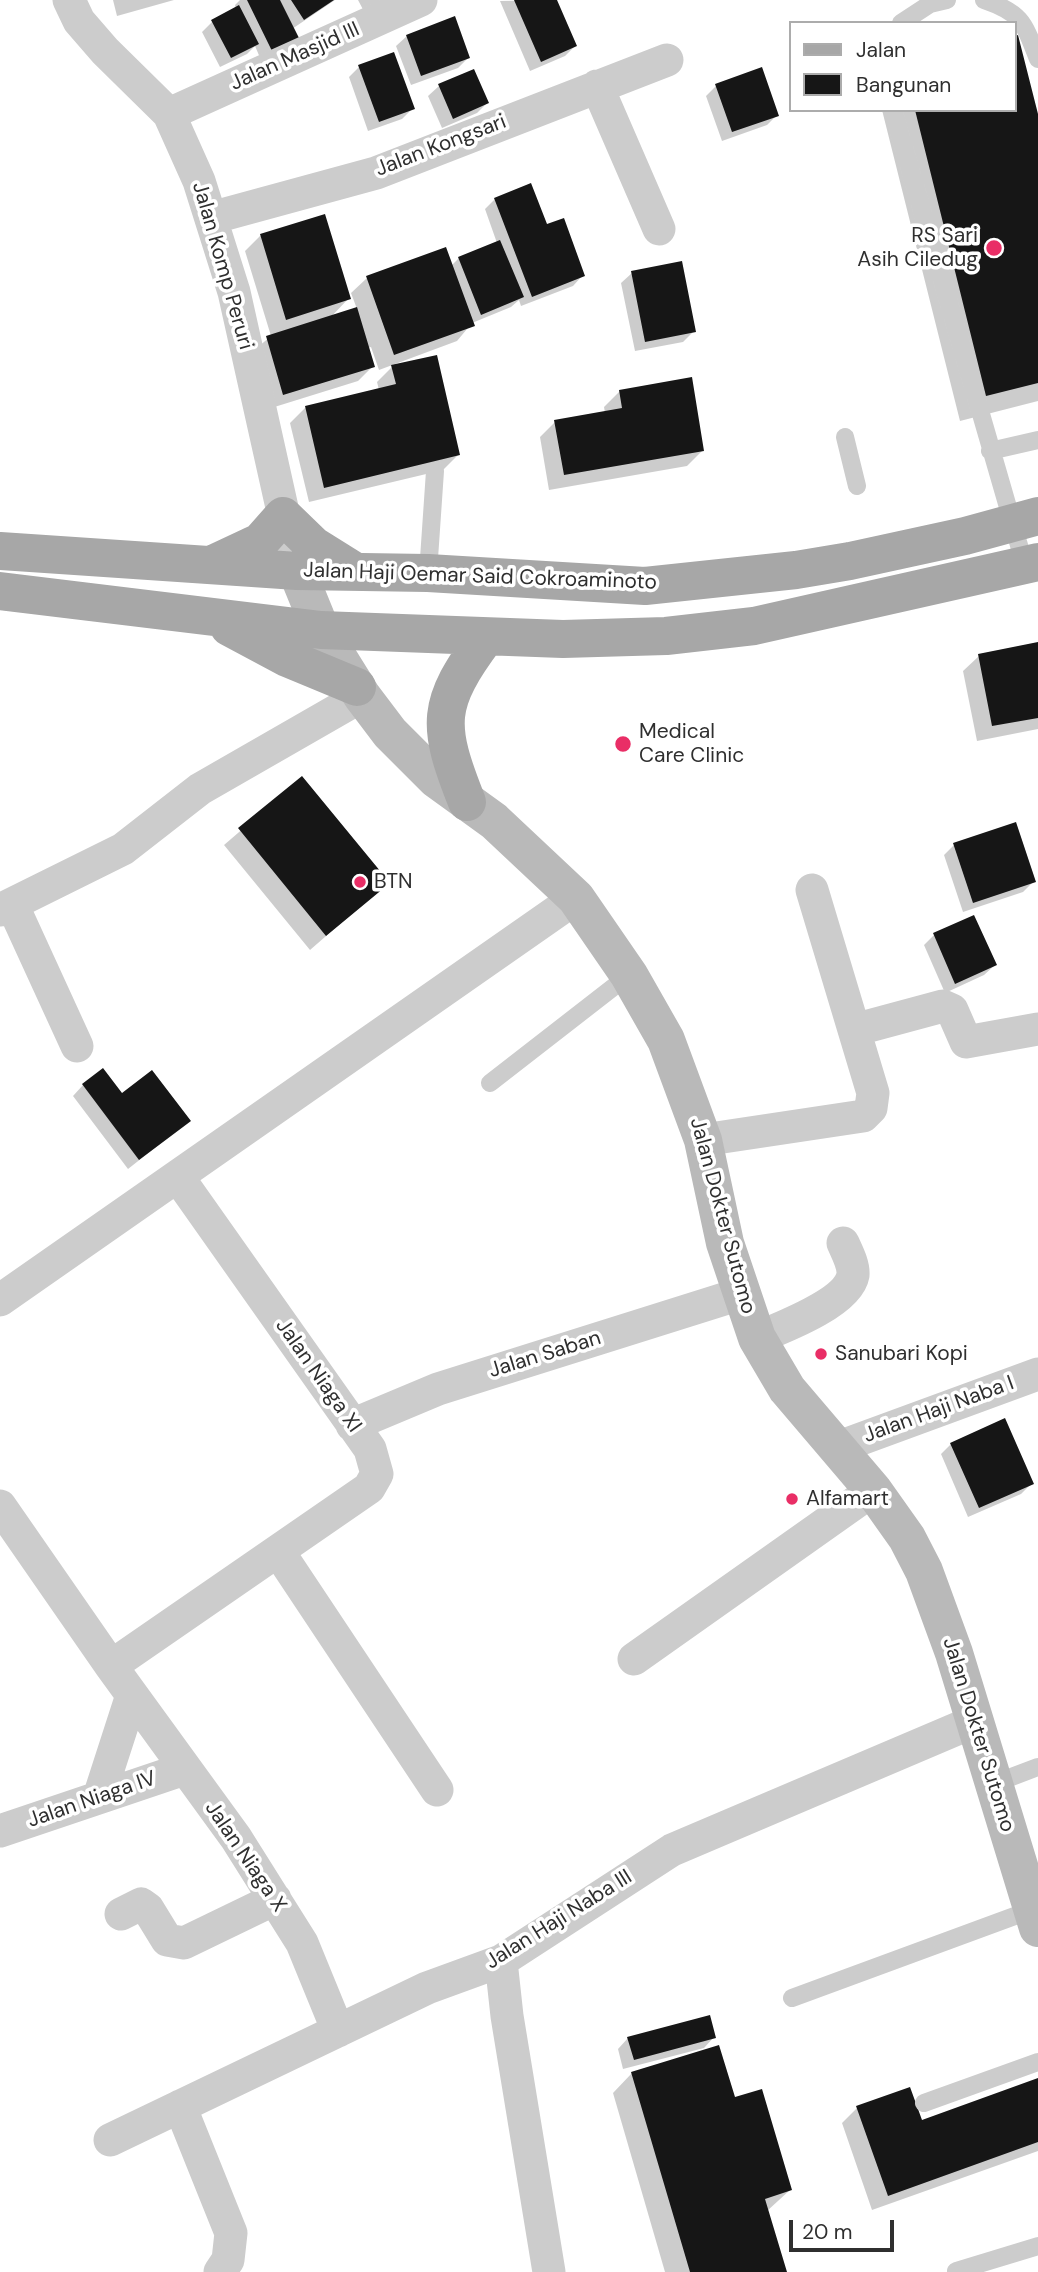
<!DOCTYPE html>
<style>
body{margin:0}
#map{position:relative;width:1038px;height:2272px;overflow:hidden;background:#fff;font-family:"DM Sans",sans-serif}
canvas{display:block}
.legend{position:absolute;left:789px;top:21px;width:228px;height:91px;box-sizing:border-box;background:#fff;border:2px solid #acacac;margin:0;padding:9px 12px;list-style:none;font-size:21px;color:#2f2f2f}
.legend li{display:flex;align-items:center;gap:14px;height:35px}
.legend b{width:35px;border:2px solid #acacac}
.scale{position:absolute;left:789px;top:2220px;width:105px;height:32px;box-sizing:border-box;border:4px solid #2f2f2f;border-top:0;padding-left:9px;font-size:21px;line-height:24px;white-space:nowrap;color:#2f2f2f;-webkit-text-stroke:5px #fff;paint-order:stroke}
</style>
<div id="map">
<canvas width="1038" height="2272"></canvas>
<ul class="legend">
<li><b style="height:9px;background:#a7a7a7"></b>Jalan</li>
<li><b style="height:19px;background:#161616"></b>Bangunan</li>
</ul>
<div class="scale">20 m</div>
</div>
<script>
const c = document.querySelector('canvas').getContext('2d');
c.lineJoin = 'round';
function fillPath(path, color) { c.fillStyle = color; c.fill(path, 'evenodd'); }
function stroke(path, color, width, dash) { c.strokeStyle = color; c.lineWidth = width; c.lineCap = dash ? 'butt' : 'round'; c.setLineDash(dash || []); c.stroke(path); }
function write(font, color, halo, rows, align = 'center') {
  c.font = font + ' "DM Sans",sans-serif'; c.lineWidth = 7; c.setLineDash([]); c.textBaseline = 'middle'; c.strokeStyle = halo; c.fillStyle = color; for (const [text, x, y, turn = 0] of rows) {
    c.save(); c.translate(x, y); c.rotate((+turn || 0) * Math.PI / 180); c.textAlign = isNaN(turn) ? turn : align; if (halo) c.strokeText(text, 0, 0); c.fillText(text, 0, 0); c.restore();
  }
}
fillPath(new Path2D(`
 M113 0H174L117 16Z
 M240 0H335L292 29 261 60 255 46 247 54 220 67 202 32 212 22 236 9 235 5Z
 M358 0H404L368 19Z
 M555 0 575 46 565 56 530 71 500 1Z
 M407 36 468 58 458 68 411 85 396 46Z
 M359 67 413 108 402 119 368 131 349 77Z
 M439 86 487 103 477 113 442 128 428 96Z
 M716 86 777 115 767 125 722 141 706 96Z
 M882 110H1015L1038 121V401L960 421Z
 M495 199 546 227 583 275 573 286 521 306 519 300 511 307 472 323 457 341 379 370 371 347 368 348 373 366 358 381 268 409 251 353 271 336 245 251 260 236 324 216 349 298 330 318 357 309 351 293 367 278 451 266 459 258 497 243 485 209Z
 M632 273 694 331 683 342 635 351 621 283Z
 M395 364 459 454 443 470 309 502 290 423 305 408 379 390 377 382Z
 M620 391 703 450 687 466 549 490 540 437 555 422 605 413 604 407Z
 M1038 644V729L977 741 963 671 979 656Z
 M302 778 387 883 310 950 224 845Z
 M954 845 1034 881 1023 892 963 912 944 855Z
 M934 935 995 965 984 975 945 993 924 945Z
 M83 1085 189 1121 128 1169 73 1096Z
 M951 1444 1032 1483 1021 1494 968 1517 941 1454Z
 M714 2037 704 2048 623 2069 618 2049 628 2038Z
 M632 2073 733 2100 790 2190 767 2211 785 2272H665L613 2093Z
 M1038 2080V2151L872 2210 842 2123 857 2108 921 2122Z`), '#0003');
fillPath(new Path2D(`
 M247 0H280L299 38 272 51Z
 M291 0H334L304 20Z
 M514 0H557L577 46 541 62Z
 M239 5 259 44 231 58 211 20Z
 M455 16 470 58 421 76 406 35Z
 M1018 35 1038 114V383L986 396 915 110H1015V36Z
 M394 52 415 109 379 122 358 65Z
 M762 67 779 116 732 132 715 84Z
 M474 69 489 103 453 119 438 84Z
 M531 183 547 224 564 218 585 276 532 297 494 198Z
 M325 214 351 299 286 320 260 234Z
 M500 240 524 297 481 315 458 257Z
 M446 247 475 326 394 355 366 276Z
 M682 261 696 332 645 342 631 271Z
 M357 307 375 367 283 395 266 336Z
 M437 355 460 455 324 488 305 406 396 384 391 365Z
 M692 377 704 451 564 475 554 420 622 408 619 390Z
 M1038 642V718L992 726 978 654Z
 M302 776 390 883 326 936 238 828Z
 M1016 822 1036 882 973 903 953 843Z
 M974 915 997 965 955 984 933 933Z
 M103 1068 122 1093 152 1070 191 1121 139 1160 82 1084Z
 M1005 1418 1034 1484 979 1508 950 1443Z
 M710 2015 716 2038 634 2060 627 2037Z
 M719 2045 735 2097 762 2089 792 2190 765 2199 787 2272H690L631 2072Z
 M1038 2078V2142L888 2196 856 2106 910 2087 922 2120Z`), '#161616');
stroke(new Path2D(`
 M984 0C1022 13 1024 23 1038 59
 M901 23 930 4 947 0
 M893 110 1025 566
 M845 437 857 486
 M990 451 1038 440
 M428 573 435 471
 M490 1083 629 975
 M993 1784 1038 1767
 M792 1998 1031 1910
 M924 2103 1038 2062
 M956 2271 1038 2246`), '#ccc', 18);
stroke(new Path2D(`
 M69 0 79 21 105 51 169 114 199 181 234 292 289 539
 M597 86 659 229
 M169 114 421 0
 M211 218 376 173 667 60
 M12 904 77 1046
 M0 910 123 849 200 789 362 696
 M854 1030 943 1006 952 1010 966 1042 1038 1029
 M703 1140 863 1116 871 1108 873 1093 812 890
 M0 1300 576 898
 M757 1338C781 1328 848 1303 853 1275 854 1265 847 1252 843 1243
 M352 1425 438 1389 740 1294
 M839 1447 1038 1374
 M0 1506 111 1666 236 1838 302 1943 338 2031
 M278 1551 437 1790
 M634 1659 873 1490
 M111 1666 369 1488 377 1474 370 1449 178 1177
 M99 1797 132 1695
 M0 1831 184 1769
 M121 1914 141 1904 148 1909 167 1940 184 1943 275 1899
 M501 1961 507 2016 549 2272
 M180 2106 231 2233 228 2260 220 2272
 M110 2140 427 1988 501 1961 672 1850 973 1722`), '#ccc', 33);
stroke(new Path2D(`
 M297 571 321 630 362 696 390 733 436 779 494 821 576 898 629 975 666 1040 703 1140 725 1243 757 1338 787 1389 873 1490 907 1538 924 1571 954 1653 1038 1928`), '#b9b9b9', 38);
stroke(new Path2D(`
 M0 551 297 571 428 573 645 586 796 570 850 561 965 536 1038 516
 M213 564 260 542 283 516 313 545 353 570
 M0 591 321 630 563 639 666 636 754 626 1038 562
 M229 627 287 658 357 687
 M467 802C436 724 436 704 486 637`), '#a7a7a7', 38);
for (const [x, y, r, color] of [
 [994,248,9,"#e92e66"],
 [623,744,9,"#e92e66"],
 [360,882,7,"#e92e66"],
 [821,1354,7,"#e92e66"],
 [792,1499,7,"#e92e66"]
]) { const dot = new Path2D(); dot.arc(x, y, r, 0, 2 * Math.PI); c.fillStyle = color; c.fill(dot); stroke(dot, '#fff', 2.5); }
write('21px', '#2f2f2f', '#fff', [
 ["Jalan Masjid III",295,57,-24],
 ["Jalan Kongsari",441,146,-21],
 ["Jalan Komp Peruri",222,266,74],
 ["Jalan Haji Oemar Said Cokroaminoto",480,577,2],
 ["Jalan Dokter Sutomo",722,1216,75],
 ["Jalan Saban",545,1355,-17],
 ["Jalan Niaga XI",318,1376,55],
 ["Jalan Haji Naba I",939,1410,-20],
 ["Jalan Dokter Sutomo",978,1735,73],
 ["Jalan Niaga IV",92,1800,-19],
 ["Jalan Niaga X",245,1857,56],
 ["Jalan Haji Naba III",559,1920,-32]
]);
write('21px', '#2f2f2f', '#fff', [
 ["RS Sari",978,236,"right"],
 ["Asih Ciledug",978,260,"right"],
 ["Medical",639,732],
 ["Care Clinic",639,756],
 ["BTN",374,882],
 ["Sanubari Kopi",835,1354],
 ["Alfamart",806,1499]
], 'left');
</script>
